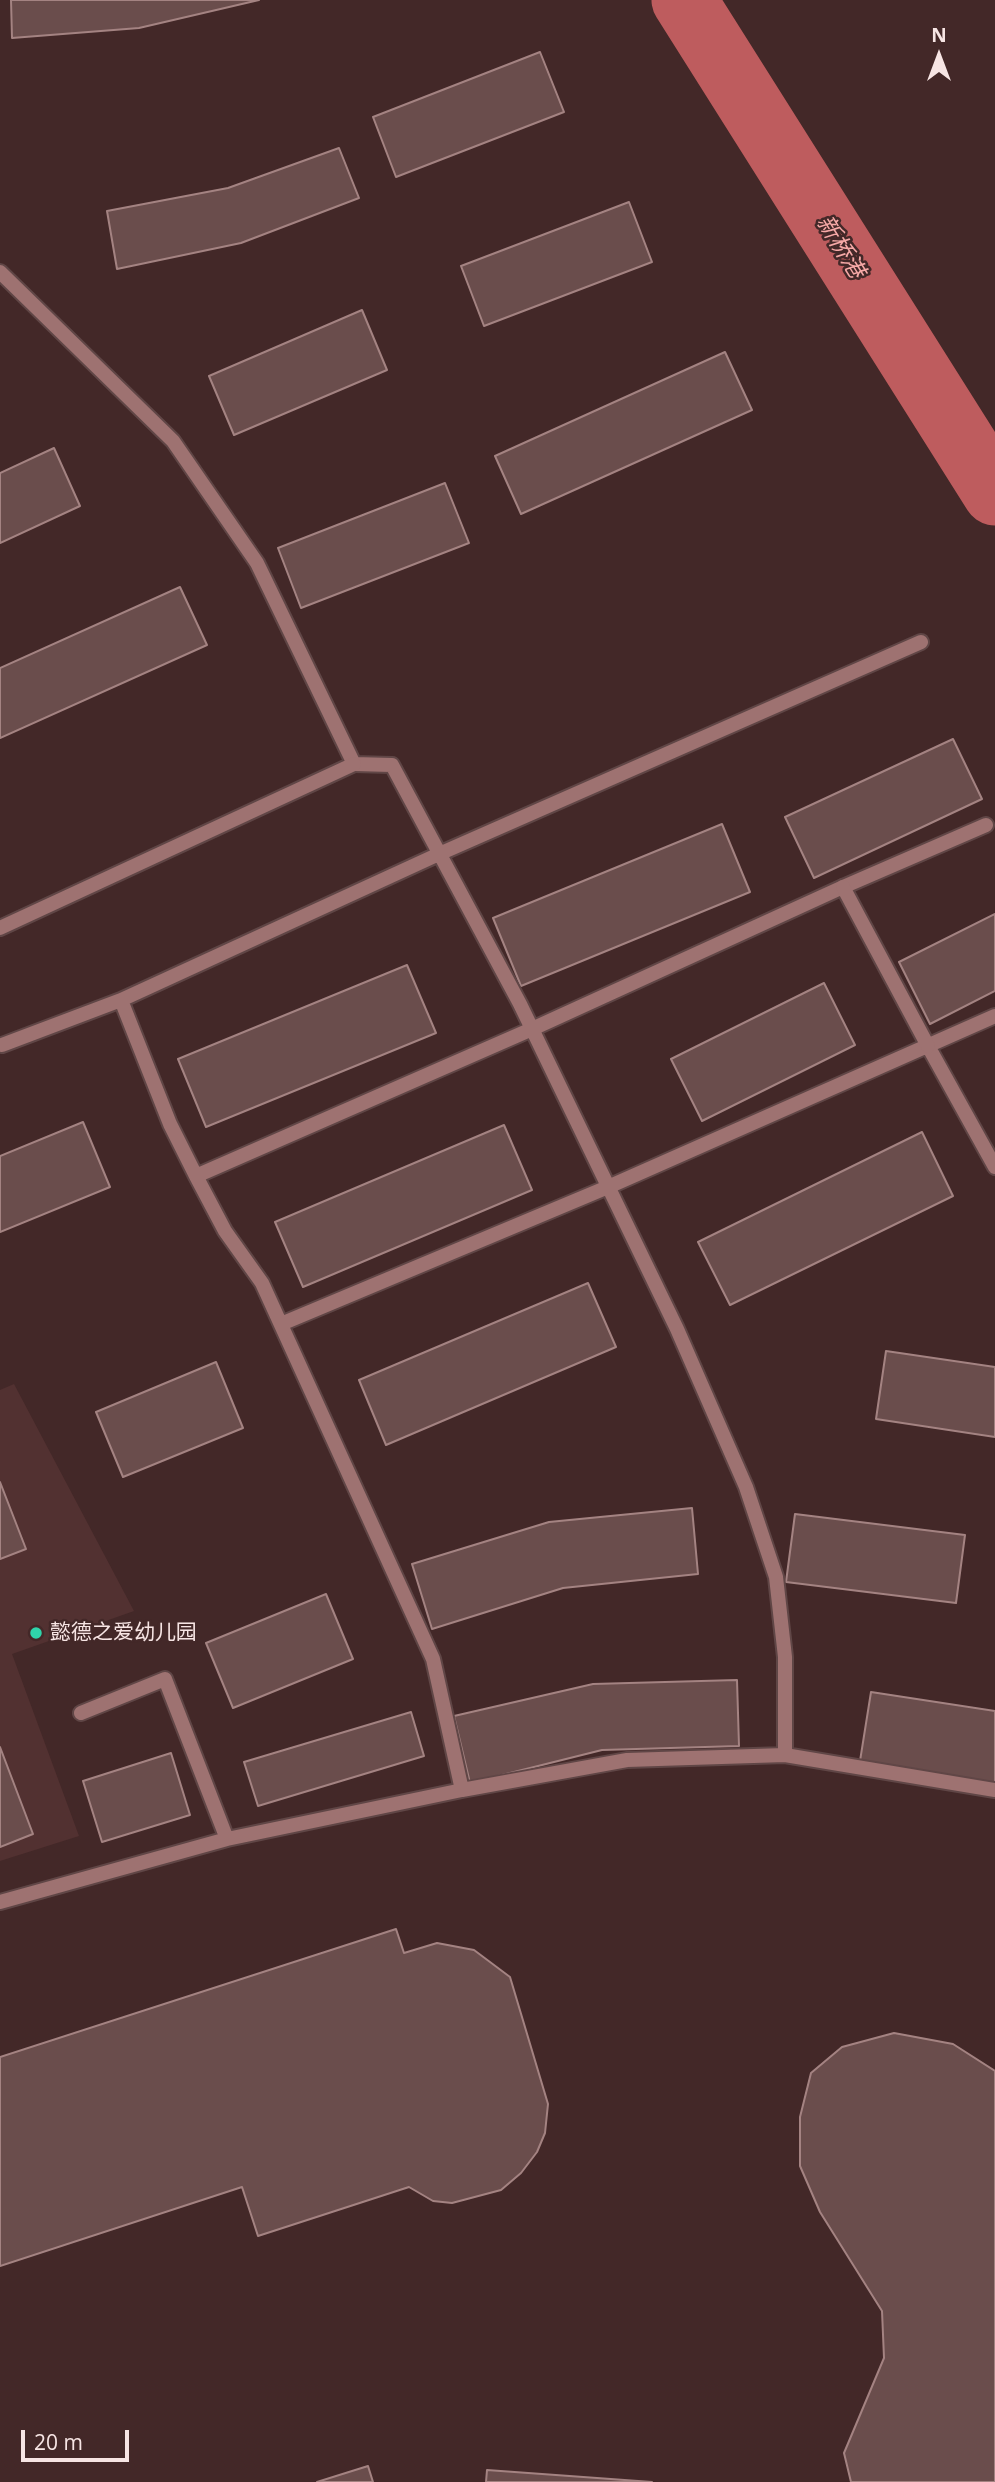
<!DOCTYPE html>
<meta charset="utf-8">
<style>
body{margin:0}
#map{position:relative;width:995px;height:2482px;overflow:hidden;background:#432828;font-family:"Open Sans",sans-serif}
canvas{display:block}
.north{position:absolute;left:904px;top:21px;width:70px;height:70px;-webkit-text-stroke:5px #432828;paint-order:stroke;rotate:0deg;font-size:19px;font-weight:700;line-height:28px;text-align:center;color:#f7e5e4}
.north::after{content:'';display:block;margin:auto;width:24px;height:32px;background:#f7e5e4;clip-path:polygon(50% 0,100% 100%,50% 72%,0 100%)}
.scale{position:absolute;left:21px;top:2430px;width:108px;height:32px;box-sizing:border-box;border:4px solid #f7e5e4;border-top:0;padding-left:9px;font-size:21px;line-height:24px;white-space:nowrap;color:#f7e5e4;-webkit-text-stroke:5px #432828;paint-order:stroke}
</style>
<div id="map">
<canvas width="995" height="2482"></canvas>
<div class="north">N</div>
<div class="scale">20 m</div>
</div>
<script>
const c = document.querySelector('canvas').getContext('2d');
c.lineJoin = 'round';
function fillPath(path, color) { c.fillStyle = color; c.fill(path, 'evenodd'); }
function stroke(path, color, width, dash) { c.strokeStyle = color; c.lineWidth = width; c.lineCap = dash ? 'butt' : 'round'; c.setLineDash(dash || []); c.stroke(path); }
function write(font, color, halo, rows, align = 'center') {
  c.font = font + ' "Open Sans","Noto Sans SC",sans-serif'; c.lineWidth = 5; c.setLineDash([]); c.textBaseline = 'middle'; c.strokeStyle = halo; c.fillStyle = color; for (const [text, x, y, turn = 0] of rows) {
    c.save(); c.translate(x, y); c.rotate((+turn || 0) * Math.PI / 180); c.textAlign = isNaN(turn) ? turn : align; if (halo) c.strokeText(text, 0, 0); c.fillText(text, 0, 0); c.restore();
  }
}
fillPath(new Path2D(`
 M14 1384 134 1611 12 1654 79 1836 0 1861V1390Z`), '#523131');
stroke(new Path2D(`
 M684 0 995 493`), '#be5c5e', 65);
const building = new Path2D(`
 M11 0H259L139 28 12 38Z
 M540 52 564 112 396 177 373 117Z
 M339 148 359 198 241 243 117 269 107 211 228 188Z
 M629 202 652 262 484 326 461 266Z
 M362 310 387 370 234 435 209 376Z
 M725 352 752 410 521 514 495 456Z
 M54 448 80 506 0 543V473Z
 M445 483 469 543 301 608 278 548Z
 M180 587 207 645 0 738V668Z
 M953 739 982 799 814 878 785 817Z
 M722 824 750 892 521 986 493 918Z
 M995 914V991L930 1024 899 962Z
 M407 965 436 1033 206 1127 178 1059Z
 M824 983 855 1045 702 1121 671 1059Z
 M83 1122 110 1187 0 1232V1156Z
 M504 1125 532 1190 303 1287 275 1222Z
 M922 1132 953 1196 730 1305 698 1242Z
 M588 1283 616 1347 386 1445 359 1380Z
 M886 1351 995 1367V1437L876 1419Z
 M216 1362 243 1428 123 1477 96 1412Z
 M0 1482 26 1549 0 1559Z
 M692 1508 698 1574 563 1588 432 1629 412 1564 549 1522Z
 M795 1514 965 1535 956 1603 786 1582Z
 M326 1594 353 1659 233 1708 206 1643Z
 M737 1680 739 1746 602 1750 470 1783 454 1716 593 1684Z
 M871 1692 995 1711V1783L860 1761Z
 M411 1712 424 1756 258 1806 244 1762Z
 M0 1747 33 1834 0 1847Z
 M171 1753 190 1815 102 1842 83 1781Z
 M396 1929 404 1953 437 1943 474 1950 510 1977 548 2104 545 2133 537 2152 521 2173 501 2190 452 2203 433 2201 409 2187 258 2236 242 2187 0 2266V2057Z
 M894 2033 953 2044 995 2071V2482H851L844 2453 884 2358 882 2311 820 2212 800 2166V2117L811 2073 842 2047Z
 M368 2466 373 2482H317Z
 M487 2470 652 2482H486Z`);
fillPath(building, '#6a4d4c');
stroke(building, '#a48382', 2);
const service = new Path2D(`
 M0 272 173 441 257 563 354 764 392 765 520 1004 677 1329 746 1487 776 1577 785 1657V1755
 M121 1000 170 1124 196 1176 225 1231 262 1283 433 1659 462 1790
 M2 1045 121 1000 439 854 921 642
 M928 1046 995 1167
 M196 1176 532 1029 843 887 986 825
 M281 1324 608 1187 995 1016
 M81 1713 165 1679 227 1839
 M0 1902 227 1839 462 1790 627 1760 785 1755 995 1790`);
const minor = new Path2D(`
 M843 887 928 1046
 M0 928 354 764`);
stroke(service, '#604646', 18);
stroke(minor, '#604646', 18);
stroke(service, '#9e7271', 14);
stroke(minor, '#9e7271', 14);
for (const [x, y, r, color] of [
 [36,1633,7,"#2fd4aa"]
]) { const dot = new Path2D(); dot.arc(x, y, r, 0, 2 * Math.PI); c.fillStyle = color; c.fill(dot); stroke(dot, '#432828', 2.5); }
write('21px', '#f7e5e4', '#432828', [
 ["懿德之爱幼儿园",50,1633]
], 'left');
write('italic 23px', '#f7a9a7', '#432828', [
 ["新桥港",840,247,58]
]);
</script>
